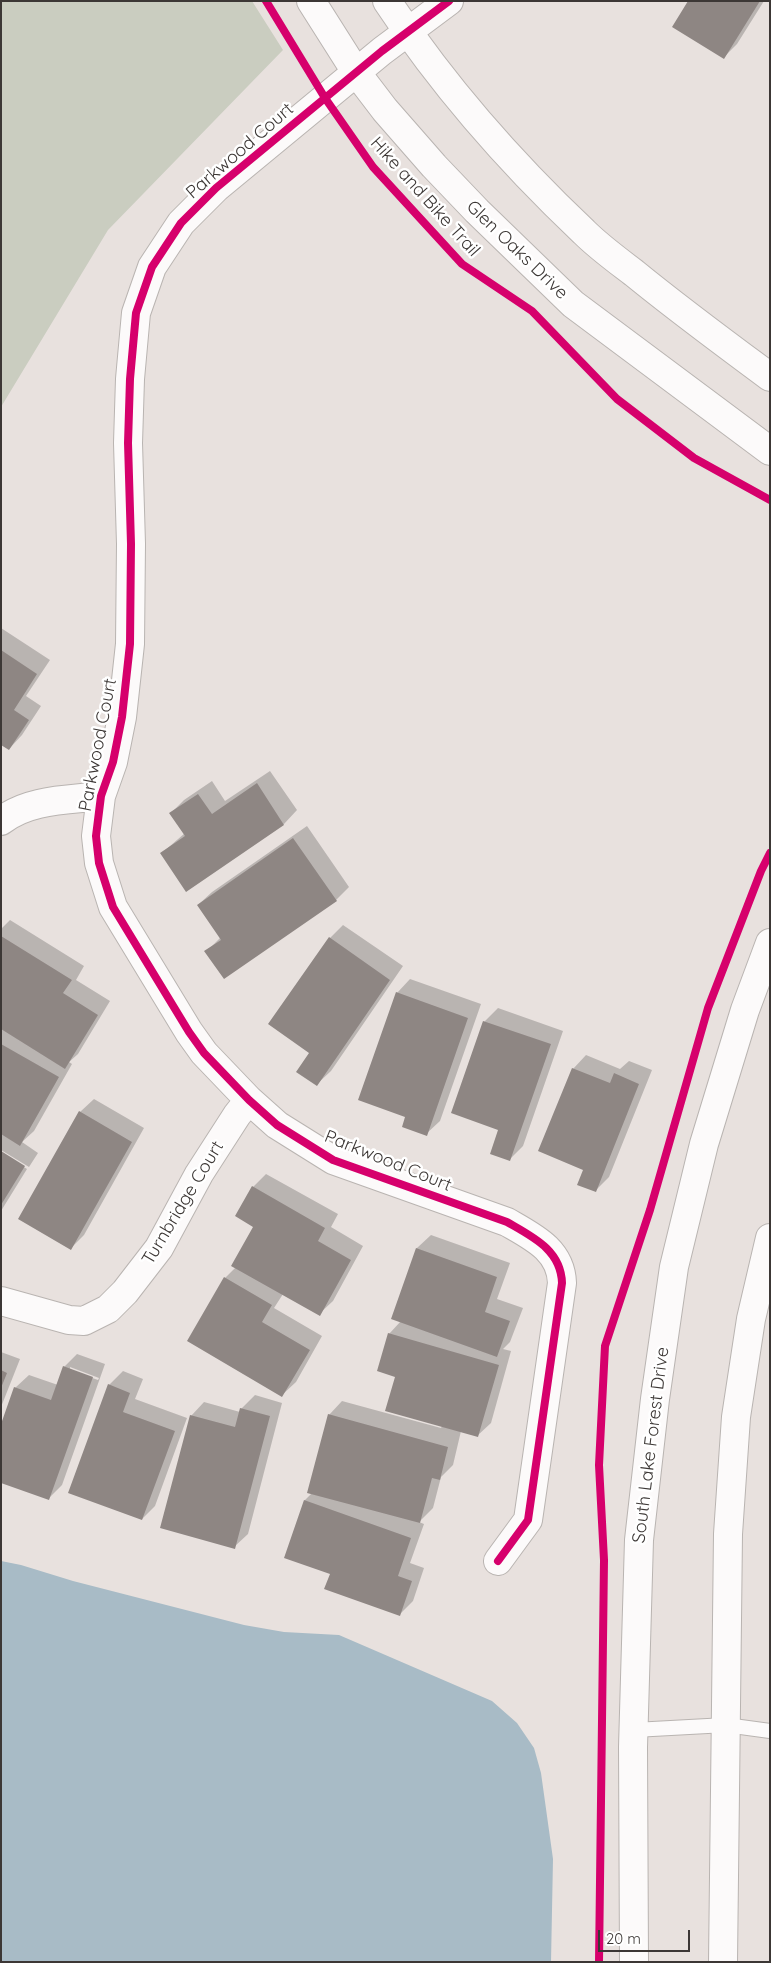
<!DOCTYPE html>
<style>
body{margin:0}
#map{position:relative;width:771px;height:1963px;overflow:hidden;background:#e8e1de;font-family:Quicksand,sans-serif}
canvas{display:block}
.frame{position:absolute;inset:0;border:2px solid #3c3735;pointer-events:none}
.scale{position:absolute;left:598px;top:1930px;width:92px;height:22px;box-sizing:border-box;border:2px solid #3c3735;border-top:0;padding-left:6px;font-size:15px;line-height:18px;white-space:nowrap;color:#3c3735;-webkit-text-stroke:4px #fff;paint-order:stroke}
</style>
<div id="map">
<canvas width="771" height="1963"></canvas>
<div class="frame"></div>
<div class="scale">20 m</div>
</div>
<script>
const c = document.querySelector('canvas').getContext('2d');
c.lineJoin = 'round';
function fillPath(path, color) { c.fillStyle = color; c.fill(path, 'evenodd'); }
function stroke(path, color, width, dash) { c.strokeStyle = color; c.lineWidth = width; c.lineCap = dash ? 'butt' : 'round'; c.setLineDash(dash || []); c.stroke(path); }
function write(font, color, halo, rows, align = 'center') {
  c.font = font + ' Quicksand,sans-serif'; c.lineWidth = 5; c.setLineDash([]); c.textBaseline = 'middle'; c.strokeStyle = halo; c.fillStyle = color; for (const [text, x, y, turn = 0] of rows) {
    c.save(); c.translate(x, y); c.rotate((+turn || 0) * Math.PI / 180); c.textAlign = isNaN(turn) ? turn : align; if (halo) c.strokeText(text, 0, 0); c.fillText(text, 0, 0); c.restore();
  }
}
fillPath(new Path2D(`
 M1 1H252L283 50 108 230 1 407Z`), '#cacdc0');
fillPath(new Path2D(`
 M1 1561 21 1565 73 1581 244 1625 284 1632 339 1635 492 1701 517 1723 534 1748 541 1773 553 1859 551 1962H1Z`), '#a8bbc6');
fillPath(new Path2D(`
 M689 1H764L737 44 723 58Z
 M1 628 50 660 26 696 41 706 22 735 9 749 1 743Z
 M270 771 297 810 284 824 186 890 162 853 185 833 171 813 184 800 212 781 225 801Z
 M307 826 349 887 336 900 206 952 221 937 198 905 212 892Z
 M10 920 84 966 76 980 110 1001 78 1054 69 1062 72 1064 34 1131 22 1142 38 1153 29 1167 1 1150V929Z
 M343 925 403 966 331 1071 317 1084 311 1053 330 938Z
 M410 979 481 1004 440 1121 426 1134 406 1116 397 993Z
 M498 1008 563 1031 523 1146 509 1160 500 1129 484 1022Z
 M586 1055 620 1069 629 1061 652 1070 609 1177 595 1191 585 1169 573 1069Z
 M94 1099 144 1128 84 1235 71 1248 80 1112Z
 M1 1153 27 1169 1 1211Z
 M266 1174 338 1214 331 1227 363 1246 333 1301 319 1314 283 1294 274 1308 322 1336 296 1382 282 1395 225 1278 236 1267 255 1226 253 1187Z
 M431 1235 510 1263 497 1299 523 1308 510 1342 503 1349 511 1351 491 1423 477 1436 461 1431 453 1465 441 1477 433 1508 419 1522 424 1524 410 1563 424 1568 413 1601 399 1615 332 1573 285 1557 305 1500 312 1493 329 1415 342 1401 441 1428 442 1426 396 1376 389 1334 401 1321 393 1318 417 1248Z
 M1 1352 20 1359 1 1407Z
 M77 1354 105 1364 62 1485 48 1499 15 1388 29 1375 58 1385 64 1367ZM70 1367 99 1378 98 1380 70 1370Z
 M123 1371 143 1379 135 1399 187 1418 155 1506 142 1519 109 1385Z
 M255 1395 282 1403 248 1534 234 1547 191 1416 204 1402 240 1412 241 1409Z`), '#0003');
fillPath(new Path2D(`
 M688 1H760L724 59 672 27Z
 M1 650 37 674 14 710 29 720 9 750 1 745Z
 M257 783 284 825 186 892 160 853 185 836 169 813 198 794 212 814Z
 M293 838 337 901 224 979 204 951 221 940 197 905Z
 M1 936 72 980 63 993 98 1015 65 1069 1 1029Z
 M329 937 390 980 317 1086 296 1072 309 1053 268 1024Z
 M396 992 468 1018 427 1136 402 1127 405 1117 358 1100Z
 M483 1021 551 1044 510 1161 490 1154 498 1130 451 1113Z
 M1 1044 59 1077 20 1146 1 1134Z
 M572 1068 610 1083 614 1073 639 1084 596 1192 577 1185 583 1170 538 1151Z
 M79 1111 132 1142 71 1250 18 1219Z
 M1 1151 25 1166 1 1205Z
 M252 1186 325 1228 318 1241 351 1260 320 1316 231 1266 253 1227 235 1216Z
 M416 1248 497 1277 485 1312 510 1321 497 1357 391 1319Z
 M224 1277 272 1305 262 1322 310 1350 282 1397 187 1341Z
 M388 1333 499 1365 478 1437 385 1411 395 1377 377 1371Z
 M63 1366 93 1377 49 1500 1 1483V1424L14 1387 51 1400Z
 M1 1370 7 1373 1 1388Z
 M108 1384 130 1393 123 1412 175 1431 142 1520 68 1493Z
 M240 1408 270 1416 235 1549 160 1528 190 1415 235 1427Z
 M328 1414 448 1447 440 1480 432 1478 420 1523 307 1493Z
 M304 1500 411 1538 398 1576 412 1581 400 1616 324 1589 330 1574 284 1558Z`), '#8e8683');
const service = new Path2D(`
 M634 1730 726 1725 770 1731`);
const minor = new Path2D(`
 M449 1 382 51 216 188 181 223 152 267 136 313 130 379 128 443 131 544 130 644 122 717 113 762 101 796 96 836 99 863 113 907 189 1032 204 1053 249 1100 277 1125 333 1160 507 1222C533 1237 561 1250 562 1283L528 1520 498 1561
 M1 821C28 799 69 800 101 796
 M1 1301 69 1320 84 1321 108 1309 125 1292 159 1248 199 1174 237 1115 249 1100`);
const tertiary = new Path2D(`
 M311 1 356 72 385 110 434 166 477 211 573 304 770 451
 M387 1C443 86 510 162 584 232 599 247 617 260 634 273 678 309 724 343 770 377`);
const secondary = new Path2D(`
 M634 1962 633 1747 639 1540 655 1399 674 1267 704 1144 745 1010 770 943
 M723 1962 728 1534 736 1417 751 1319 770 1238`);
stroke(service, '#b9b4b1', 16);
stroke(minor, '#b9b4b1', 30);
stroke(tertiary, '#b9b4b1', 30);
stroke(secondary, '#b9b4b1', 30);
stroke(service, '#fcfafa', 14);
stroke(minor, '#fcfafa', 28);
stroke(tertiary, '#fcfafa', 28);
stroke(secondary, '#fcfafa', 28);
stroke(new Path2D(`
 M266 1 325 98 373 167 462 264 532 311 617 399 694 458 770 500
 M449 1 382 51 216 188 181 223 152 267 136 313 130 379 128 443 131 544 130 644 122 717 113 762 101 796 96 836 99 863 113 907 189 1032 204 1053 249 1100 277 1125 333 1160 507 1222C533 1237 561 1250 562 1283L528 1520 498 1561
 M599 1962 604 1560 599 1465 605 1346 650 1210 708 1008 761 871 770 853`), '#d6006c', 8);
write('18px', '#3c3735', '#fff', [
 ["Parkwood Court",240,151,-41],
 ["Hike and Bike Trail",425,197,48],
 ["Glen Oaks Drive",517,250,44],
 ["Parkwood Court",98,745,-79],
 ["Parkwood Court",388,1161,22],
 ["Turnbridge Court",183,1203,-59],
 ["South Lake Forest Drive",651,1445,-83]
]);
</script>
